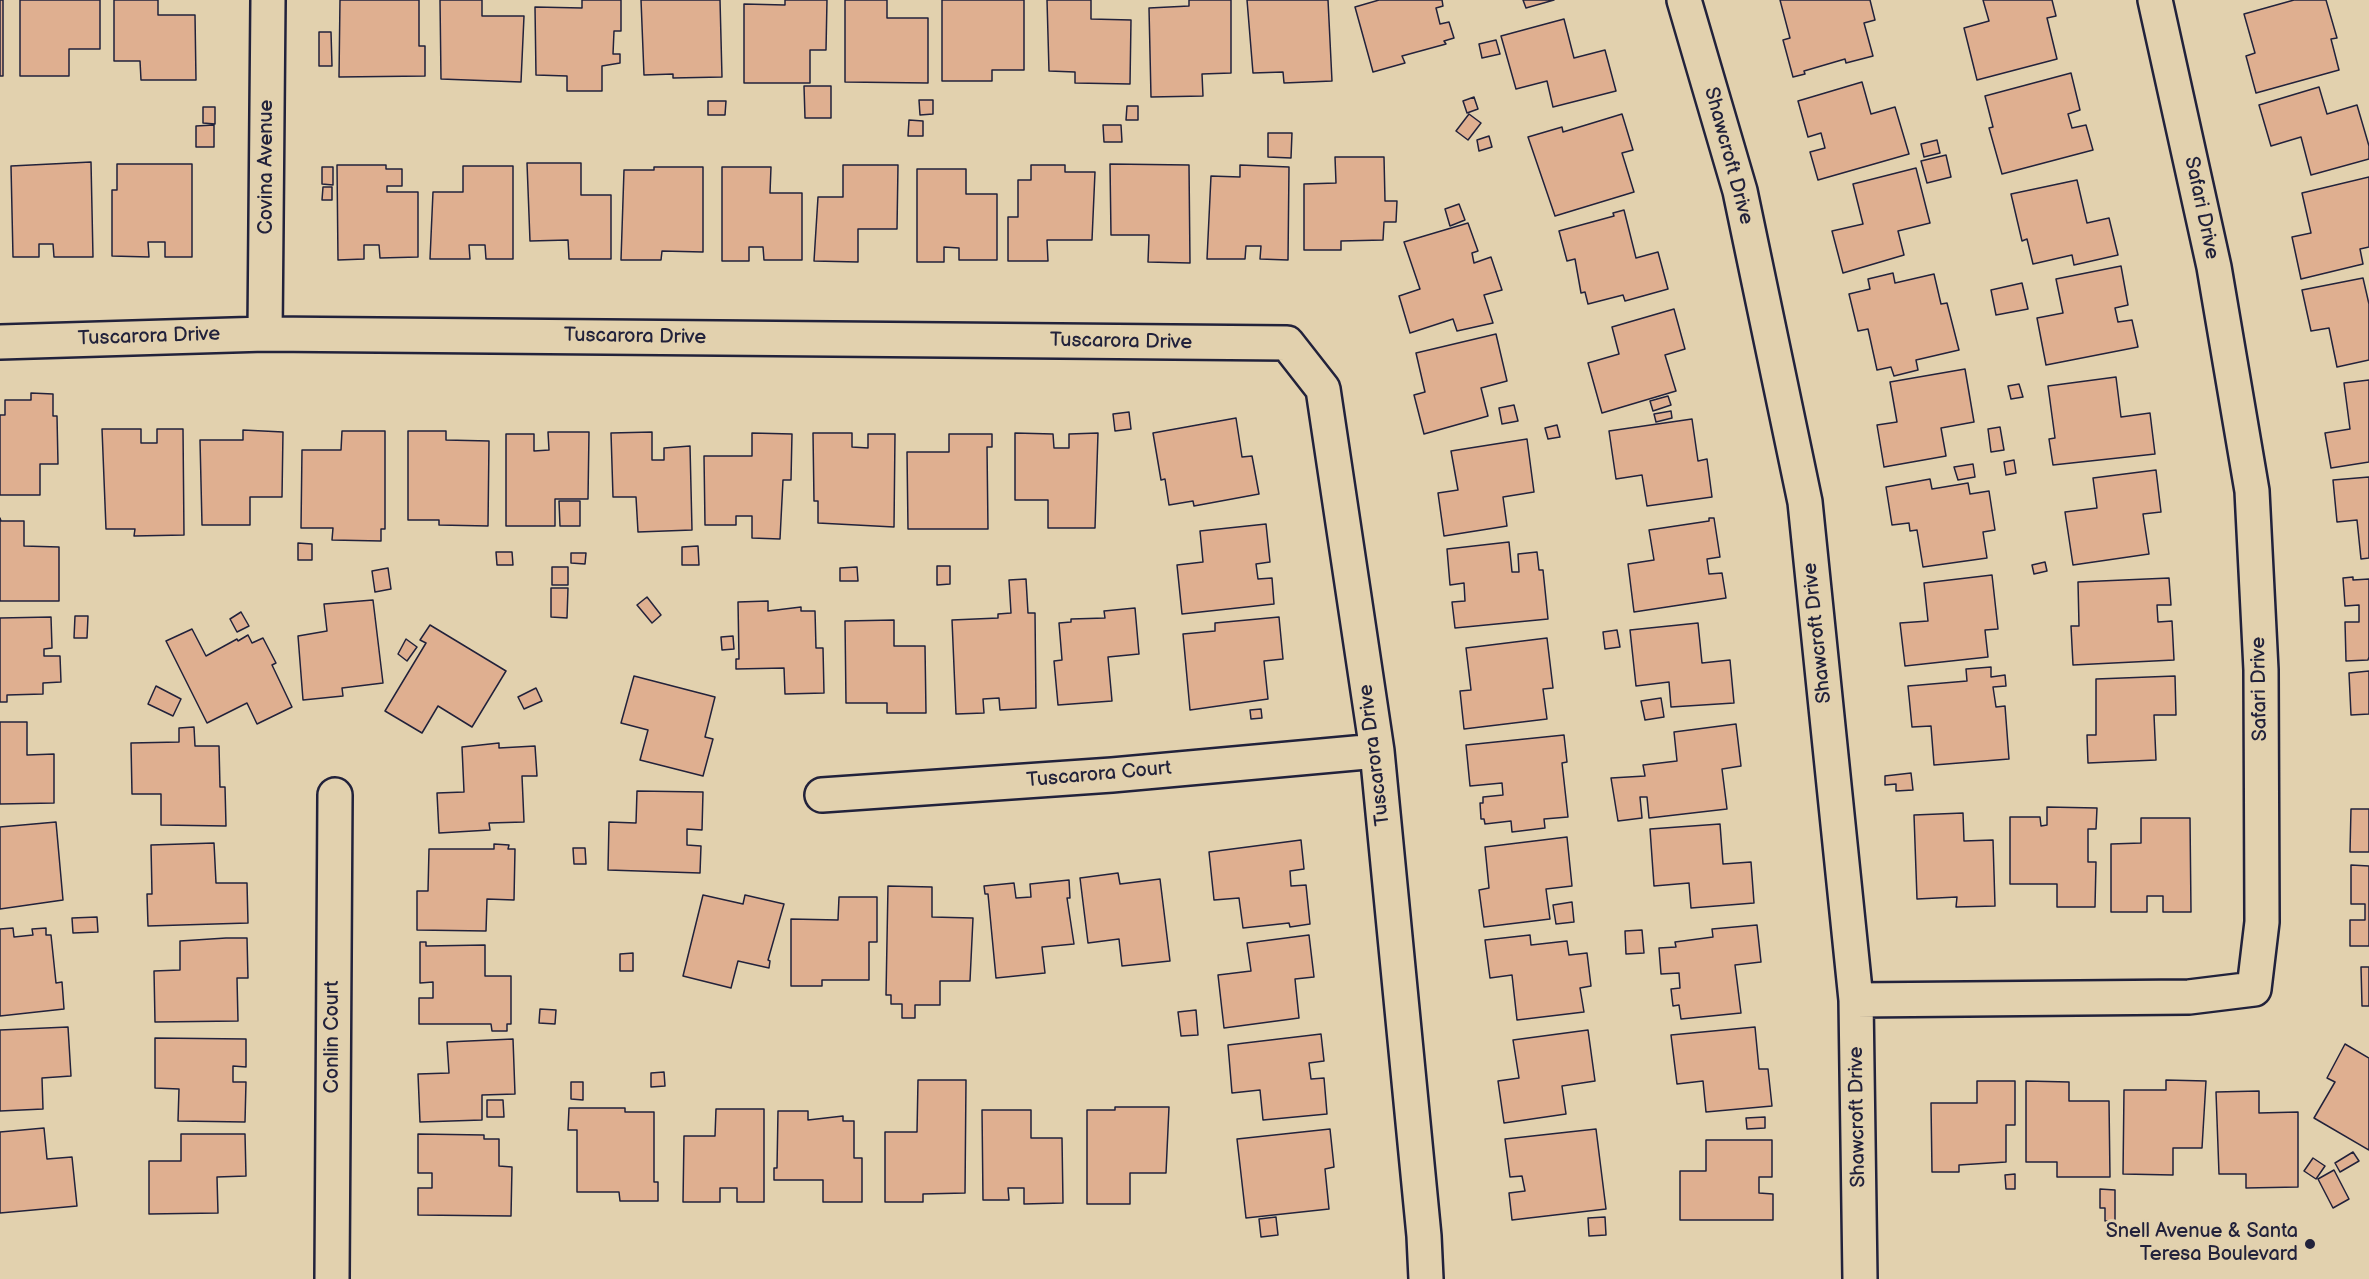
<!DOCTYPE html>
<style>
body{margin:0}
canvas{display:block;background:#e2d1ae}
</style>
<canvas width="2369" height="1279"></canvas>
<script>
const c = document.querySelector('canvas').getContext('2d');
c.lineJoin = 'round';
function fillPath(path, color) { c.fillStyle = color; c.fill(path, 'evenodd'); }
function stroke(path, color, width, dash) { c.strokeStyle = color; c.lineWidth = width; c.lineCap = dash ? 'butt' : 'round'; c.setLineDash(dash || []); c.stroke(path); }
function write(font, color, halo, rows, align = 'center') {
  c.font = font + ' "Balsamiq Sans",sans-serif'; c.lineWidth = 6; c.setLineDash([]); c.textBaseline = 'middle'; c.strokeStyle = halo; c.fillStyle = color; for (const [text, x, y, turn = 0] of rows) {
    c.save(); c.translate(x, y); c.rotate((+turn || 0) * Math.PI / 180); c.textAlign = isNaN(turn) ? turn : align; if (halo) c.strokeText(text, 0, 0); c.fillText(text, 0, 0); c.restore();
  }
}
const building = new Path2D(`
 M0 0H3V76H0Z
 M20 0H100V49H69V76H20Z
 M114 0H158V15H195L196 80H141L140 61H114Z
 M340 0H419V46H425V76L339 77Z
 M440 0H482V16H524L521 82 441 79Z
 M582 0H621V31H614L613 54H620V63L602 66V91H567V76L536 75 535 7 582 8Z
 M641 0H720L722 77 673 78V74L644 75Z
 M785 0H827L826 50H810V83H744V4L785 5Z
 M845 0H887V18H928V83L845 82Z
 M942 0H1024V70H992V81H942Z
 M1047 0H1091V19L1131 20 1130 84 1075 83V72L1049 71Z
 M1189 0H1231V73L1202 74 1203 96 1151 97 1149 8 1189 6Z
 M1247 0H1328L1332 81 1284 83 1283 72 1253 73Z
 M1379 0H1442L1443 6 1436 8 1440 24 1449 22 1454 38 1444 41 1446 44 1402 56 1405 63 1373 72 1355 7Z
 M1523 0H1554L1526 8Z
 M1780 0H1870L1875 20 1864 23 1873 56 1846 63 1845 59 1804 71 1805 74 1793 77 1783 40 1790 38Z
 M1983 0H2052L2056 16 2047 18 2057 59 1977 80 1964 28 1989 21Z
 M2294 0H2326L2337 38 2331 39 2339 70 2256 93 2246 56 2255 53 2244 14Z
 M1564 19 1574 58 1605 50 1616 91 1553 107 1547 81 1516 89 1501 36Z
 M319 32H331L332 66H319Z
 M1496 40 1500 54 1482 58 1479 44Z
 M2071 73 2080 110 2068 114 2072 128 2086 125 2093 150 2002 174 1989 128 1993 127 1985 96Z
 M1862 82 1871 114 1895 107 1909 154 1818 180 1810 152 1825 148 1821 133 1808 137 1798 101Z
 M804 86H831V118H805Z
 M2319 87 2327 114 2357 105 2369 146V159L2311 175 2301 137 2271 146 2259 105Z
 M1474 97 1478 109 1467 113 1463 101Z
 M919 100H933V114L920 115Z
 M708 101H726L725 115H708Z
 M1127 106H1138V120H1126Z
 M203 107H215V124L203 123Z
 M1469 114 1481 123 1468 140 1456 131Z
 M1622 114 1633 150 1622 153 1634 192 1555 216 1528 137 1562 127 1563 132Z
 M909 120 923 121V136H908Z
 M214 125V147H196V126Z
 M1103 125H1121L1122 142H1104Z
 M1268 133H1292L1291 158 1268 157Z
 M1489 136 1492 147 1479 151 1477 140Z
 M1937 140 1940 153 1924 157 1921 144Z
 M1946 155 1951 177 1927 183 1921 161Z
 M1335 157H1384L1385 201H1397L1396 222H1384L1383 240 1341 241V250H1304V184L1336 183Z
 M91 162 93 257H54L53 244H39V257H13L11 166Z
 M527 163H581V195H611V259H569L568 240 530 241Z
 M117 164H192V257H165V242H148L149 257 112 256V190H117Z
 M1110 164 1189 165 1190 263 1148 262 1149 235H1111Z
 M337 165H386V169H402V186H387V192H418V257L380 258 379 245H364V259L338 260Z
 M843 165H898L897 229H858V262L814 261 818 197H843Z
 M1031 165H1065V172H1095L1092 240H1047L1048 261H1008V217H1018V180H1031Z
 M1240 165 1289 167 1288 260 1260 259 1261 246H1246L1245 259H1207L1211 176 1240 177Z
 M463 166H513V259H486L485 245H469L470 259H430L433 192H463Z
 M322 167H333V185L322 184Z
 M654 167H703V252L662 251 661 260H621L624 170H654Z
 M722 167H771L770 193H802V260H764L763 247H749V261H722Z
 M1916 168 1930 223 1898 231 1904 255 1843 273 1832 231 1863 224 1853 184Z
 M917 169H966V194H997V260H959V248L944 247V262H917Z
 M2369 177V247L2360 249 2363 264 2301 279 2292 237 2311 233 2302 193Z
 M2077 180 2087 223 2109 218 2118 255 2074 265 2072 255 2033 264 2027 239 2022 241 2011 194Z
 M323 187H332V200H322Z
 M1459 204 1465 220 1450 226 1445 209Z
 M1624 210 1636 258 1658 252 1668 289 1625 301 1623 295 1588 304 1585 292 1581 293 1575 259 1567 261 1559 231 1614 216 1613 213Z
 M1468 223 1478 251 1472 253 1474 263 1491 257 1502 290 1484 295 1493 323 1457 331 1453 319 1410 333 1399 296 1420 289 1404 242Z
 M2121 266 2128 305 2115 308 2118 322 2132 320 2138 347 2046 365 2037 318 2063 313 2056 279Z
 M1893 273 1895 283 1934 274 1941 304 1947 303 1959 350 1916 360 1918 370 1894 376 1891 367 1877 370 1868 329 1858 331 1849 294 1870 289 1868 279Z
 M2363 278 2369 304V360L2337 367 2329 328 2311 331 2302 290Z
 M2022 283 2028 309 1996 315 1991 290Z
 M1674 309 1685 349 1665 355 1676 391 1602 413 1588 363 1619 354 1612 327Z
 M1496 334 1507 381 1481 388 1488 416 1424 434 1414 395 1425 392 1416 353Z
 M1965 369 1974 422 1941 428 1946 456 1884 467 1877 425 1897 422 1890 382Z
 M2116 377 2121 417 2150 413 2155 454 2053 465 2049 439 2055 438 2048 386Z
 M2369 380V462L2331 468 2325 433 2350 429 2344 383Z
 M2019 384 2023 397 2011 399 2008 386Z
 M31 393 53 394V416H57L58 464H40V495H0V415H5V400H31Z
 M1668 396 1671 405 1653 411 1650 401Z
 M1514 405 1518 421 1502 424 1499 408Z
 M1671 411 1672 418 1656 422 1654 414Z
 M1129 412 1131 429 1115 431 1113 414Z
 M1236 418 1242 457 1252 456 1259 494 1194 506 1193 501 1169 505 1165 479 1161 480 1153 433Z
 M1692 419 1698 461 1707 459 1712 497 1647 506 1642 475 1616 479 1609 431Z
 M1557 425 1560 437 1548 439 1545 428Z
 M2000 427 2004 450 1991 452 1988 429Z
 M102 429H141V443H157V429H183L184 535 134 536 135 529H106Z
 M243 430 283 432 282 497H250V525H202L200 440H243Z
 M342 431H385V529H381V541L332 540 333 528H301L302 450H341Z
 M408 431H446V440L489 441 488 526 439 525V520H408Z
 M548 432H589L588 499H555V526H506V434H534V451L549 450Z
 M652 432V460H664V448L690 446 692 530 638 532 636 497H613L611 433Z
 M752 433 792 434 791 480H783L780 539 752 538V516H736V525H705L704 456H752Z
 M813 433H852V447L868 448V434H895L894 527 818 523V501H814Z
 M1015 433 1053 434 1054 448H1069V434L1098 433 1095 528H1048V500H1015Z
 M949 434H992V447H987L988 529H908L907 452H949Z
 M1527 439 1534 492 1503 497 1507 526 1444 536 1438 493 1458 490 1451 451Z
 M2014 460 2016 473 2006 475 2004 462Z
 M1973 464 1975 477 1958 480 1954 467Z
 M2156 470 2161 512 2143 514 2149 554 2073 565 2065 512 2097 508 2093 478Z
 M2369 477V558L2361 559 2357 520 2337 522 2333 480Z
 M1930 479 1932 489 1968 483 1970 494 1989 491 1995 530 1983 532 1987 558 1923 567 1917 530 1910 531 1909 523 1892 525 1886 487Z
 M559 501H580V526H560Z
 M0 518 1 521H24V546L59 547V601H0Z
 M1709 518H1714L1720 557 1707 559 1709 574 1722 573 1726 598 1634 612 1628 564 1654 560 1649 530 1709 521Z
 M1266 524 1270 562 1256 564 1258 579 1272 578 1274 604 1182 614 1177 565 1203 562 1200 531Z
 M1509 542 1512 572H1519L1518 554 1537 552 1539 570H1543L1548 619 1455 628 1452 602 1465 601 1464 583 1450 585 1447 549Z
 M298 543 312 544V560H298Z
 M698 546 699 565H682V547Z
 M496 552H512L513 565H497Z
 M571 553H586L585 564 571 563Z
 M2045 562 2047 571 2034 574 2032 565Z
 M937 566H950V584L937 585Z
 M552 567H568V585H552Z
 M857 567 858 581H840V568Z
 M388 568 391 589 375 592 372 571Z
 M1992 575 1998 629 1985 630 1988 657 1905 666 1900 623 1928 621 1924 583Z
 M2353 577V580L2369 579V657L2368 660 2346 661 2345 622H2359V605L2345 606 2343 578Z
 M2169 578 2171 605H2157L2158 622 2172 621 2174 660 2073 665 2071 626H2079L2078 582Z
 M1026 579 1028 613H1035L1036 708 1000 710 999 698 983 699 984 713 956 714 952 620 998 618V614L1011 613 1009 580Z
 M551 588H568L567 618 551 617Z
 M647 597 661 615 652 623 637 605Z
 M373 600 383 683 342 688 343 696 303 700 298 636 327 631 324 604Z
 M768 601V611L801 607V611H815L816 648H823L824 693 785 694 784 668 736 669V659H739L738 602Z
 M1135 608 1139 654 1108 657 1112 701 1058 705 1054 661 1062 660 1059 623 1071 622V619L1105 618 1104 611Z
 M241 612 249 626 237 632 230 619Z
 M75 616H88L87 638H74Z
 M51 617 52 648 44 649V656H60L61 682 43 683V694L7 695V702H0V618Z
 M1279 617 1283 659 1264 661 1268 699 1190 710 1183 634 1215 631V623Z
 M894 620V646H925L926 713H887V703H846L845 621Z
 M1698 623 1702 663 1730 660 1734 703 1671 707 1669 682 1636 686 1630 630Z
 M430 625 506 671 472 727 438 706 422 733 385 711 426 643 420 640Z
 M192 629 206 656 237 639 238 641 248 635 252 643 263 638 276 663 272 665 292 707 257 724 247 703 207 723 166 641Z
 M1617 630 1620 647 1605 649 1603 632Z
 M733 636 734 649 722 650 721 637Z
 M1547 638 1553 688 1543 689 1547 719 1464 729 1460 691 1471 690 1466 648Z
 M406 639 417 647 407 661 398 654Z
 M1991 667V677L2005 675 2006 686 1993 687 1996 707 2005 706 2009 759 1934 765 1931 726 1912 727 1908 686 1967 681 1966 669Z
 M2369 671V714L2351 715 2349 673Z
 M634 676 715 697 705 737 713 739 703 776 640 760 648 730 621 723Z
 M2175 676 2176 715H2154L2156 760 2088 763 2087 735H2096V679Z
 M156 686 181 699 173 716 148 704Z
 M536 688 542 701 524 709 518 697Z
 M1661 698 1664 717 1645 720 1641 701Z
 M1261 709 1262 718 1251 719 1250 710Z
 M0 722H27V755L54 754V803L0 804Z
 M1736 724 1741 766 1722 769 1727 809 1649 818 1647 797H1640L1642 818 1618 821 1611 778 1645 776 1643 765 1677 761 1674 732Z
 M194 727 195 746H219L220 787H225L226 826 161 825V794H132L131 743 179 742V728Z
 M1564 735 1567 762 1562 763 1568 817 1544 819 1545 828 1512 832 1511 821 1485 824 1484 819H1481L1480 803H1483V797L1503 795 1502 783 1470 786 1466 745Z
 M499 743V748L535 746 537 776H522L524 822 489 823 490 830 439 833 437 793 464 792 462 747Z
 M1911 773 1913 790 1896 791V784L1885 785V776Z
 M637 791 703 792 702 830 687 829V845L701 846 700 873 608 870 609 822 636 823Z
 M2047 807 2097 808 2096 829H2088V862H2096L2095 907H2057V884H2010V817H2040L2041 826 2047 825Z
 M2351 809H2369V852H2350Z
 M1963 813 1964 841 1993 840 1995 906 1956 907 1957 897 1917 899 1914 815Z
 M2141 818H2190L2191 912H2163V896H2147V912H2111V844L2141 843Z
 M56 822 63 900 0 909V827Z
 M1720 824 1723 864 1751 862 1754 903 1691 908 1689 883 1654 886 1650 829Z
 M1567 837 1572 886 1546 889 1550 919 1484 927 1479 890 1489 888 1485 847Z
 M1301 840 1304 869 1290 871 1291 886 1306 885 1310 924 1290 927 1289 923 1243 928 1239 898 1214 900 1209 852Z
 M214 843 216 883H247L248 923 148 926 147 894H152L151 845Z
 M494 844 509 845 508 849H515L514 900 487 899 486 931 417 930V891H428L429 849H494Z
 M573 848H585L586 864H574Z
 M2351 865 2369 866V946H2350V920H2365V904H2351Z
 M1118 873 1120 884 1160 879 1170 961 1122 966 1119 939 1088 943 1080 878Z
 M1069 880 1070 898H1067L1074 944 1042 947 1045 973 996 978 988 894H985L984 886 1014 883 1016 898 1031 897 1030 884Z
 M888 886 932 887V917L973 918 970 981H940V1005H915V1018H902V1004H891V995H886Z
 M703 895 743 904 745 895 784 904 768 960 770 961 769 968 738 961 731 988 683 976Z
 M839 897H877V942H869V980H822V986H791V919L838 920Z
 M1572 902 1574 922 1556 924 1553 905Z
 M97 917 98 932 73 933 72 918Z
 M1757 925 1761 962 1735 965 1741 1013 1681 1019 1679 1005 1673 1006 1671 989 1680 988 1679 973 1661 974 1659 948 1676 947 1675 942 1713 937 1712 929Z
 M13 928 14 937 33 935 32 929 46 928V935H51L56 983 62 982 64 1009 0 1016V929Z
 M1642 930 1644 953 1626 954 1625 931Z
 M1309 935 1314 977 1295 979 1299 1018 1224 1028 1218 975 1251 971 1247 943Z
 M1530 935 1531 945 1567 941 1569 955 1587 953 1591 986 1580 988 1584 1012 1517 1020 1512 975 1490 978 1485 940Z
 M226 938H247L248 978H237L238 1021 155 1022 154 971 180 970V941Z
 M420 942H426V946L485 945V976H511V1024H507V1031H492L491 1024H419V998H433V982L420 983Z
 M633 953V971H620V954Z
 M2361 967H2369V1006H2362Z
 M540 1009 556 1010 555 1024 539 1023Z
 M1196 1010 1198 1035 1181 1036 1178 1012Z
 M68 1027 71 1076 42 1078 43 1109 0 1111V1030Z
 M1755 1027 1759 1069H1768L1772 1106 1706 1112 1703 1081 1677 1084 1671 1035Z
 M1588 1030 1595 1081 1562 1086 1566 1114 1504 1123 1498 1081 1519 1078 1513 1040Z
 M1321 1034 1324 1061 1309 1063 1311 1079 1324 1078 1327 1114 1263 1120 1260 1090 1232 1093 1228 1045Z
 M155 1038 246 1039V1067L233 1066V1082H246L245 1122 178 1121 179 1089 155 1088Z
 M513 1039 515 1094 482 1095V1120L420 1122 418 1074 449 1073 447 1042Z
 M2345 1044 2369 1058V1150L2314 1118 2335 1082 2327 1078Z
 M664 1072 665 1086 651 1087V1073Z
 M918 1080H966L965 1193 923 1194V1202H885V1132H917Z
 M2166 1080 2206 1081 2202 1148H2173V1175L2123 1174 2124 1090H2166Z
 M1977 1081H2015V1125H2006V1162L1959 1165V1172H1932L1931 1103H1977Z
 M2026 1081 2069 1082V1101H2109L2110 1177H2057V1162H2026Z
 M571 1082H583V1100L571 1099Z
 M2259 1091V1113L2298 1112V1187L2246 1188V1174H2219L2216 1092Z
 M487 1100H503L504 1117H487Z
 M1115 1107H1169L1166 1173H1130V1204H1087V1110H1115Z
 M569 1108H625V1112H654V1182H658V1201H620L619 1192H577V1130H568Z
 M716 1109H764V1202H737V1188H720V1202H683L684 1136H715Z
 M982 1110H1031V1138H1062L1063 1203 1024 1204V1188H1008L1009 1200H983Z
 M778 1111H808V1120L843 1116V1121H854V1158H862V1202H823V1180H774V1168H777Z
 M1765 1117V1128L1747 1129 1746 1118Z
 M44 1128 47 1159 72 1157 77 1206 0 1213V1132Z
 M1330 1129 1334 1167 1325 1169 1329 1209 1246 1218 1237 1139Z
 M1596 1129 1606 1209 1512 1220 1509 1193 1525 1191 1522 1176 1510 1177 1505 1139Z
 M181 1134H245L246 1176 217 1177 218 1213 149 1214V1161H181Z
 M418 1134 484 1135V1139H499V1166L512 1167 511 1216 418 1215V1188H432V1173H418Z
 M1706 1140H1772V1177H1759V1193L1773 1194V1220H1680V1171H1706Z
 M2353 1152 2359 1161 2340 1172 2335 1163Z
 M2313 1158 2325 1166 2316 1179 2304 1171Z
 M2334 1170 2349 1199 2333 1208 2318 1179Z
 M2015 1174V1189H2006L2005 1175Z
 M2100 1189 2115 1190V1221H2105V1208H2100Z
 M1276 1217 1278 1235 1261 1237 1259 1219Z
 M1605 1217 1606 1235 1589 1236 1588 1218Z`);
fillPath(building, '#dfaf90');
stroke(building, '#22223b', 1.5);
const minor = new Path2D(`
 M1684 0 1740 191 1805 502 1856 1000 1860 1279
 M265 334 268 0
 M0 342 265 334 1287 343 1323 389 1377 751 1424 1236 1426 1279
 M822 795 1112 775 1377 751
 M1856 1000 2189 997 2254 989 2262 922 2261 670 2252 491 2214 267 2155 0
 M332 1279 335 795`);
stroke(minor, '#22223b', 38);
stroke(minor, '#e2d1ae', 33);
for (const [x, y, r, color] of [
 [2310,1244,6,"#22223b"]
]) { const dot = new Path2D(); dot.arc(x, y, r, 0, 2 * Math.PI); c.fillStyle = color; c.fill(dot); stroke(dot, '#e2d1ae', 2); }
write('20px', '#22223b', '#e2d1ae', [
 ["Shawcroft Drive",1728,156,75],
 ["Covina Avenue",267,167,-90],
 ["Safari Drive",2201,208,78],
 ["Tuscarora Drive",149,337,-2],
 ["Tuscarora Drive",635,337,1],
 ["Tuscarora Drive",1121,342,1],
 ["Shawcroft Drive",1818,633,-96],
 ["Safari Drive",2260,689,-91],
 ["Tuscarora Drive",1375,755,-97],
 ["Tuscarora Court",1099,775,-5],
 ["Conlin Court",333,1037,-90],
 ["Shawcroft Drive",1858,1117,-91]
]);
write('20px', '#22223b', '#e2d1ae', [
 ["Snell Avenue & Santa",2298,1232],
 ["Teresa Boulevard",2298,1255]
], 'right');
</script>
